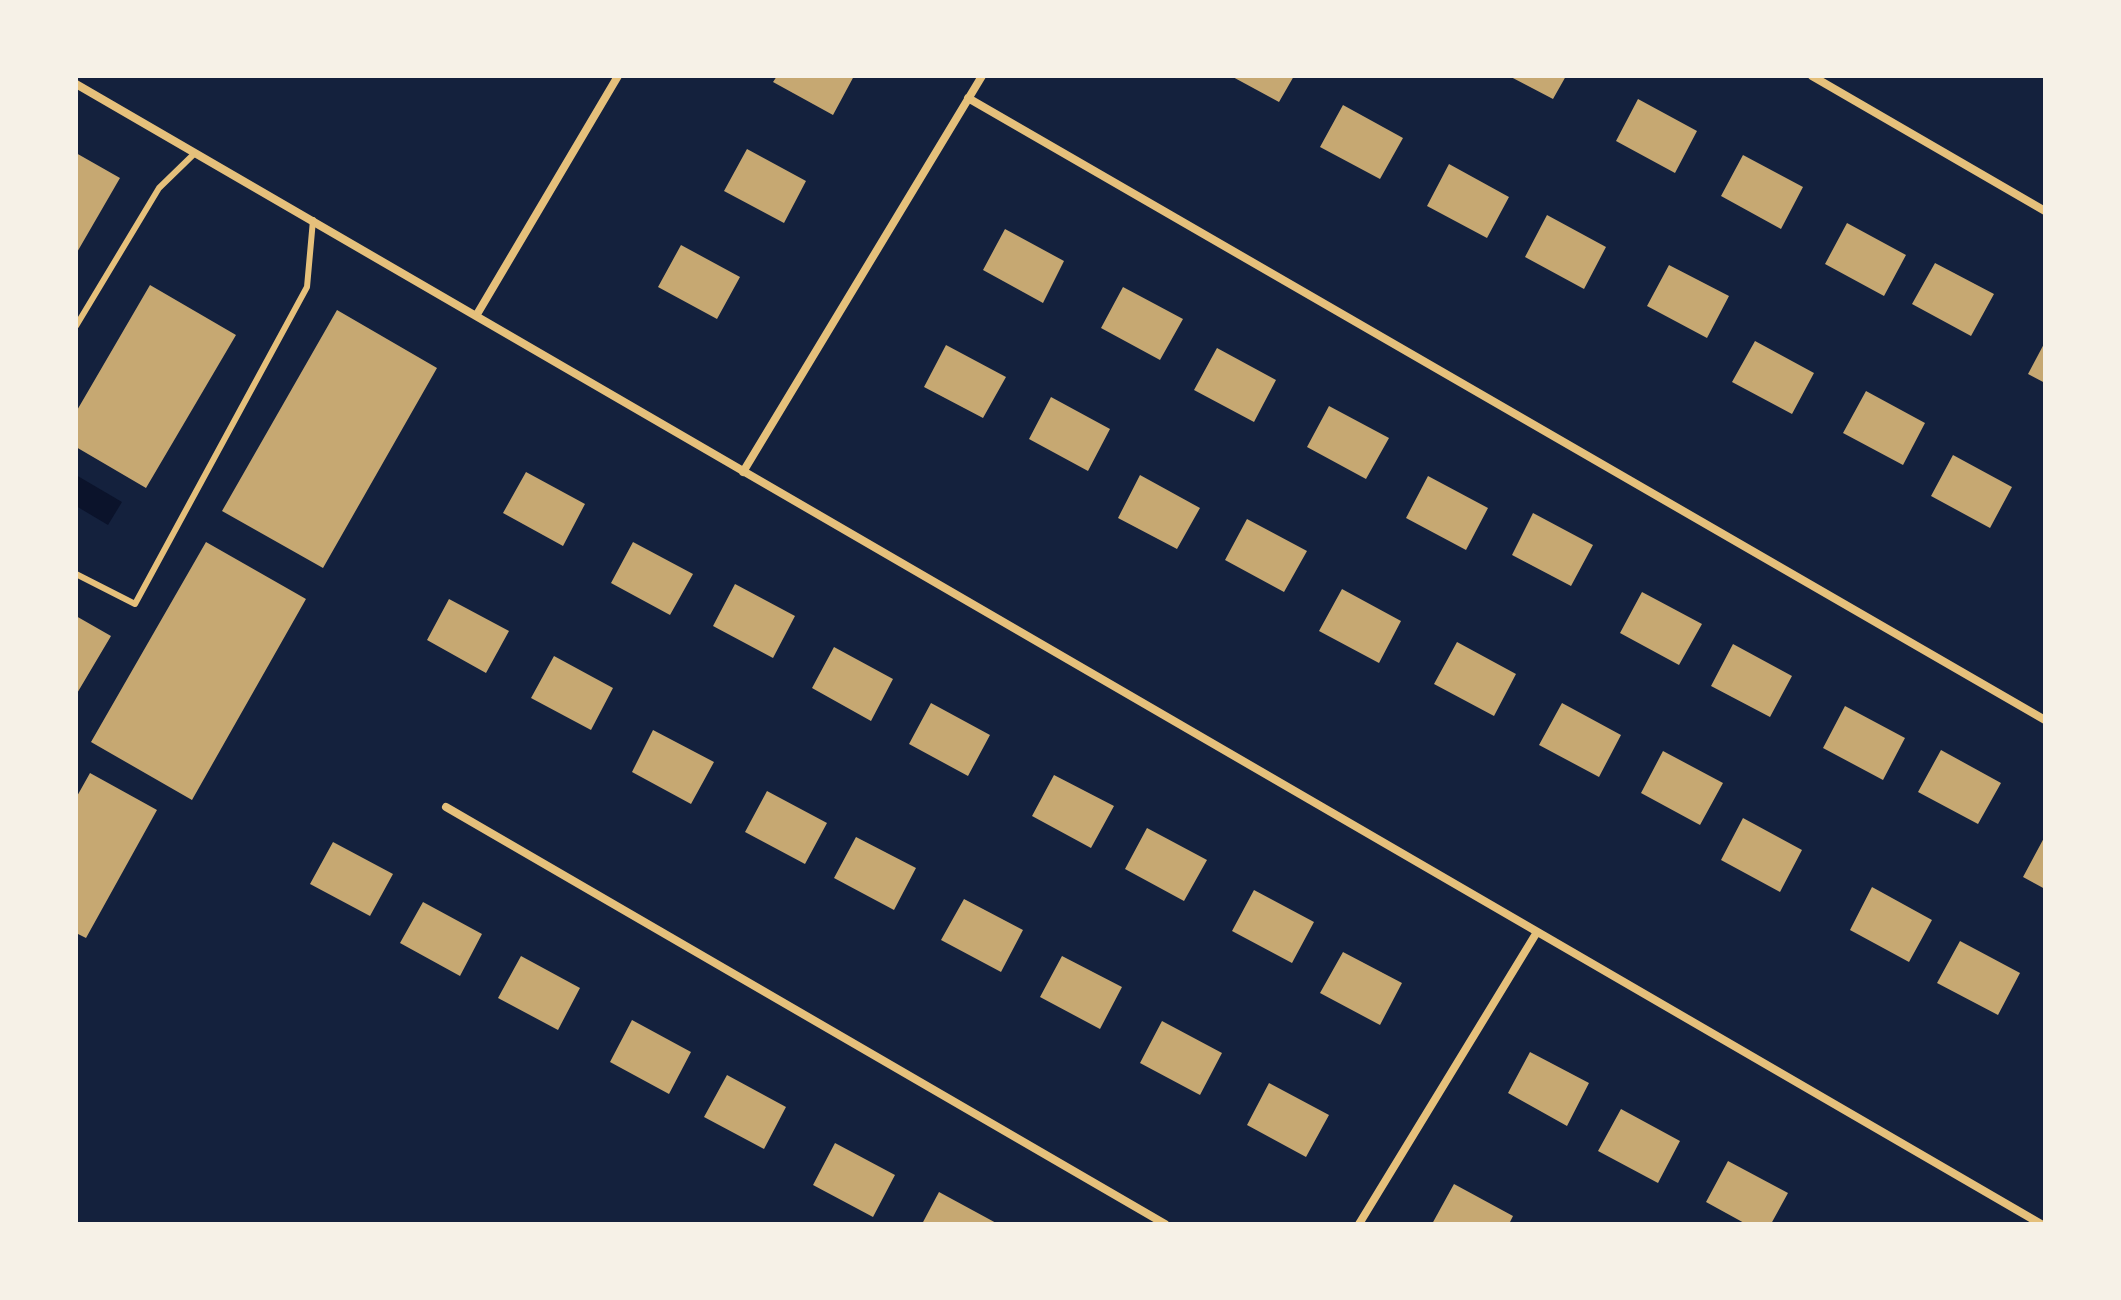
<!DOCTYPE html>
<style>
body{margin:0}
#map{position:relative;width:2121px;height:1300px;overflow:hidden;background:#14213d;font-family:Arial,sans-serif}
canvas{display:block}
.frame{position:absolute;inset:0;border:78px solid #f6f1e7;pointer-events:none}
</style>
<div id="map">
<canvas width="2121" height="1300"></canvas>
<div class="frame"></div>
</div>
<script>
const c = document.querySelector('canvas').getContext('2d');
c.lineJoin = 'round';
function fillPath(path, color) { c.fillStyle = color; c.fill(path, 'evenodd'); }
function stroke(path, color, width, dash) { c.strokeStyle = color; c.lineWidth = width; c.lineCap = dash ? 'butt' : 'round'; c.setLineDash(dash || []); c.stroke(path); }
fillPath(new Path2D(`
 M76 475 122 502 108 525 76 506Z`), '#0b132b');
fillPath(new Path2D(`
 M777 76H854L833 115 773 82Z
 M1231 76H1294L1279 102Z
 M1509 76H1566L1553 99Z
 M1638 99 1697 131 1675 173 1616 141Z
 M1343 105 1403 138 1380 179 1320 147Z
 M747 149 806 181 784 223 724 191Z
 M76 153 120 178 76 254Z
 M1743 155 1803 187 1781 229 1721 196Z
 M1449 164 1509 197 1487 238 1427 206Z
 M1547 215 1606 247 1584 289 1525 257Z
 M1847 223 1906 255 1884 296 1825 264Z
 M1005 229 1064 261 1043 303 983 270Z
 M681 245 740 277 717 319 658 287Z
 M1935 263 1994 294 1971 336 1912 304Z
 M1669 265 1729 296 1707 338 1647 306Z
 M150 285 236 335 146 488 76 447V412Z
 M1123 287 1183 319 1160 360 1101 328Z
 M337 310 437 368 323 568 222 511Z
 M1755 341 1814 373 1792 414 1732 382Z
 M2045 342V383L2028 374Z
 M946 345 1006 377 983 418 924 387Z
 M1217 348 1276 380 1254 422 1194 390Z
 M1866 391 1925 423 1903 465 1843 433Z
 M1051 397 1110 429 1088 471 1029 439Z
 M1329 406 1389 438 1366 479 1307 447Z
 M1953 455 2012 487 1990 528 1931 496Z
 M526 472 585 504 563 546 503 513Z
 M1140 475 1200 508 1177 549 1118 518Z
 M1428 476 1488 508 1466 550 1406 518Z
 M1533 513 1593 545 1571 586 1512 555Z
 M1247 519 1307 551 1284 592 1225 560Z
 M206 542 306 599 192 800 91 742Z
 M633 542 693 574 670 615 611 583Z
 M735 584 795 616 773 658 713 626Z
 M1342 589 1401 621 1379 663 1319 631Z
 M1642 592 1702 624 1679 665 1620 633Z
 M449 599 509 631 486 673 427 640Z
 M76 616 111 636 76 695Z
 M1457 642 1516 674 1494 716 1434 684Z
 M1733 644 1792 676 1770 717 1711 686Z
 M834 647 893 679 871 721 812 688Z
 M554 656 613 688 591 730 531 698Z
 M931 703 990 735 968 776 909 744Z
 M1562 703 1621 735 1599 777 1539 745Z
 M1845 706 1905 738 1883 780 1823 748Z
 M653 730 714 762 691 804 632 772Z
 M1941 750 2001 783 1978 824 1918 792Z
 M1663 751 1723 783 1700 825 1641 793Z
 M90 773 157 810 86 938 76 933V798Z
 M1054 775 1114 806 1091 848 1032 816Z
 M767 791 827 823 805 864 745 832Z
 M1743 818 1802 850 1780 892 1721 860Z
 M1147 828 1207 860 1184 901 1125 869Z
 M2045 836V889L2023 877Z
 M856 837 916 868 894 910 834 878Z
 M333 842 393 874 370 916 310 884Z
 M1872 887 1932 920 1909 962 1850 930Z
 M1254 890 1314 922 1292 963 1232 931Z
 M964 899 1023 930 1001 972 941 940Z
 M423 902 482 934 460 976 400 943Z
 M1960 941 2020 973 1998 1015 1937 983Z
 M1343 952 1402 983 1380 1025 1320 993Z
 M521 956 580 988 558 1030 498 998Z
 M1062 956 1122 987 1100 1029 1040 997Z
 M632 1020 691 1052 669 1094 610 1062Z
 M1162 1021 1222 1053 1200 1095 1140 1063Z
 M1530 1052 1589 1083 1567 1126 1508 1093Z
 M727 1075 786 1107 764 1149 704 1117Z
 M1269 1083 1329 1115 1306 1157 1247 1125Z
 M1621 1109 1680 1141 1658 1183 1598 1151Z
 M835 1143 895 1175 873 1217 813 1185Z
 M1728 1161 1788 1193 1771 1224H1746L1706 1202Z
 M1454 1184 1513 1216 1509 1224H1432Z
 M939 1192 998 1224H922Z`), '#c6a872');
stroke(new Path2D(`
 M76 326 159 188 195 153
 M76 574 135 604 307 287 313 220`), '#e5c07b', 6);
stroke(new Path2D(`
 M1812 76 2045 211
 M76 84 2041 1224
 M968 98 2045 720
 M476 316 618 76
 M743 472 982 76
 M446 807 1165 1224
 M1359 1224 1537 932`), '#e5c07b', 8);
</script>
